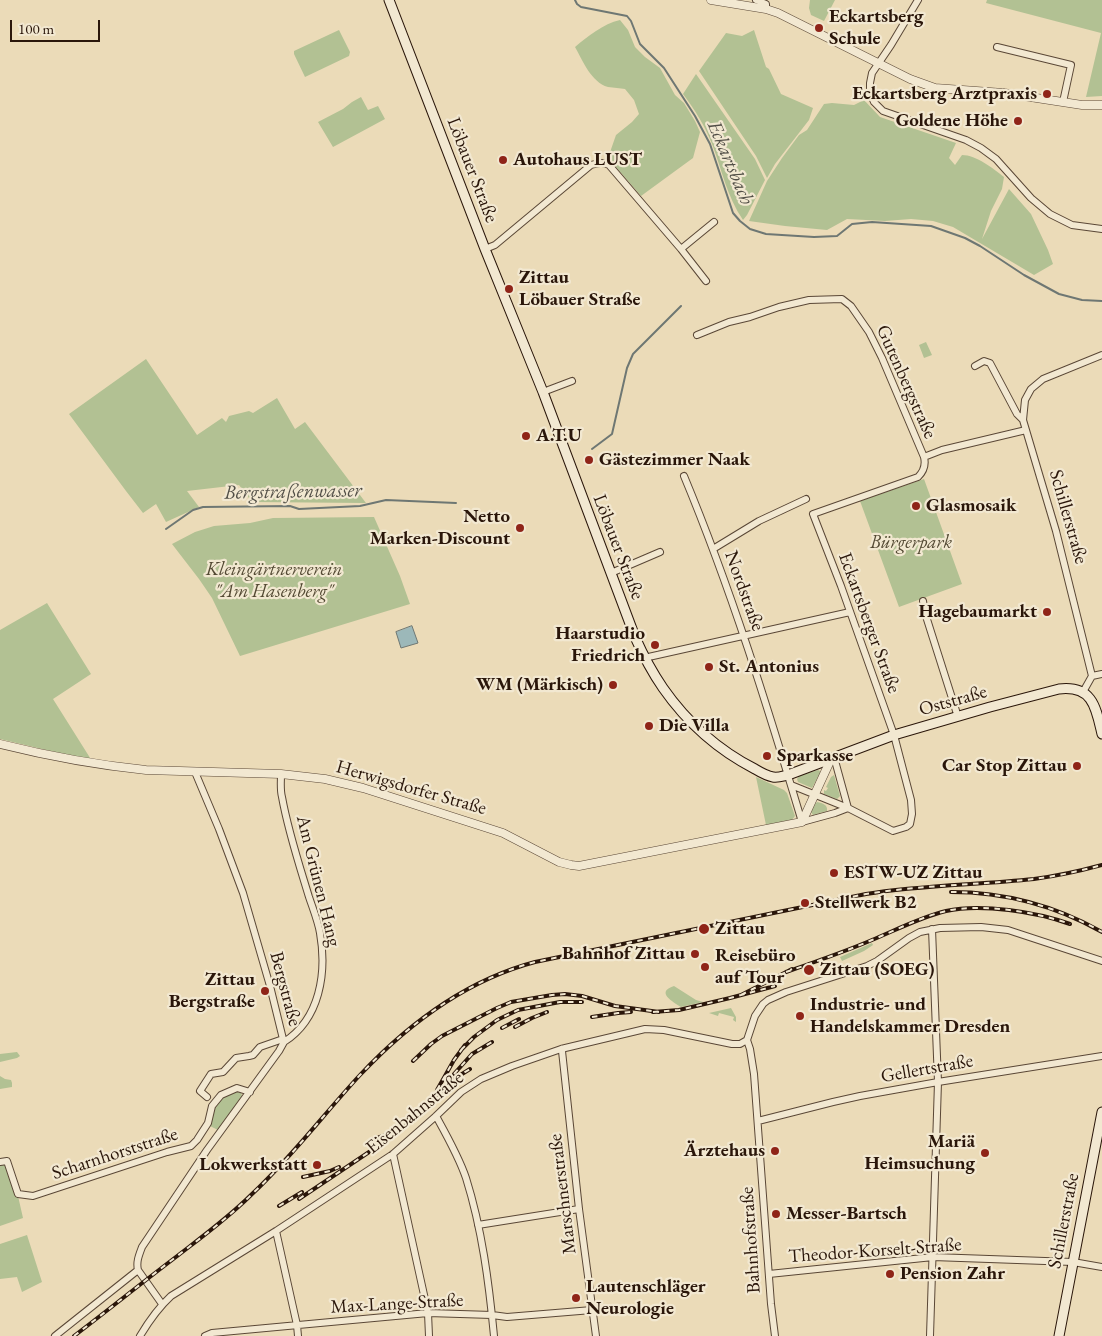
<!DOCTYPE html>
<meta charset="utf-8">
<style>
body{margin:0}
#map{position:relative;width:1102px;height:1336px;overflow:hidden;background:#ebdbb8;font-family:"EB Garamond",serif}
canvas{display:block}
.scale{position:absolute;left:10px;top:20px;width:90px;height:22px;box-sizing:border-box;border:2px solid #2a160a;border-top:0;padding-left:6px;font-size:15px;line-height:18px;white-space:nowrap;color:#2a160a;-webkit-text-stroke:4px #f2e8d1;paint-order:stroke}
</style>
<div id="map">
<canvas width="1102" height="1336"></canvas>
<div class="scale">100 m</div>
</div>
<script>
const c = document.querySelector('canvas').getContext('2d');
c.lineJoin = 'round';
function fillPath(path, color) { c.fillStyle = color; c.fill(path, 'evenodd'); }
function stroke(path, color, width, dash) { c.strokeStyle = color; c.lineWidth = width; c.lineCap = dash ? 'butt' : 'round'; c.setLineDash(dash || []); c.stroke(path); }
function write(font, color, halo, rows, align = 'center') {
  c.font = font + ' "EB Garamond",serif'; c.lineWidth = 4.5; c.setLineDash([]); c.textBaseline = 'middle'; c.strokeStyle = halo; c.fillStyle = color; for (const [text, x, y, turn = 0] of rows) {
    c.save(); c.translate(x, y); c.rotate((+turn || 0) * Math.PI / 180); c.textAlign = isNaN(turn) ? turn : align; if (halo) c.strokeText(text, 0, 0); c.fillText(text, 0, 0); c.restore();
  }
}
fillPath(new Path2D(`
 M810 0H835L824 21 811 15 809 8Z
 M987 0H1102V96L1086 97 1101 33 986 3Z
 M620 20 628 30 635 47 645 57 660 68 675 95 684 103 695 121 700 132 693 158 641 196 608 158 616 135 632 122 639 114 634 100 625 89C620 88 614 88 608 87 591 82 583 61 575 47 588 36 603 24 620 20Z
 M339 30 350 52 349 56 305 77 294 54V51Z
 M754 30 766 67 769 69 781 94 813 108 809 120 775 164 767 178 756 156 699 71 726 33 742 36Z
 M696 74 755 159 765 180 747 215 743 220C727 197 722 170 712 144 705 126 695 110 683 94Z
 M361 97 368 110 378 106 385 119 333 147 318 122 343 109 352 102Z
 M864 100 880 117 956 143 949 158 955 165 962 155C976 155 994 169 1004 177L1002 189 991 211 982 239 1009 189 1031 214 1048 250 1053 264 1034 275 953 227 933 221 911 219 885 221 847 219 827 230 785 226 749 221 767 181 782 158 799 135 807 130 824 104 832 103 854 105Z
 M926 342 932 355 924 358 919 345Z
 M146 359 197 435 222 418 226 422 229 416 249 411 253 413 277 398 295 429 305 422 366 503 252 502 239 485 187 491 199 507 166 522 156 504 143 513 126 491 69 414Z
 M924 479 962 584 899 607 860 501Z
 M374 517 400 576 410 604 240 656 212 598 199 579 172 544 195 532 214 526 250 523 273 518Z
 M47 603 91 674 53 699 92 761 0 739V630Z
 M818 770 820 771V773L812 788 798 782 797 779 799 776Z
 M834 775 840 796 837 799 824 794V790L826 791 828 788 826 787 831 777Z
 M756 777 784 790 787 793 795 816 792 820 766 825Z
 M817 802C823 803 828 805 827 811L813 815 811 812 815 804Z
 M872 943 873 945 864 951 842 961 840 957Z
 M674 986 696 1000 703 1002 681 1007C673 1002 655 992 674 986Z
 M731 1008 736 1017V1022L733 1020 734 1017 719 1013 718 1016 709 1013Z
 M17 1052 20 1056 17 1058 0 1062V1054Z
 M0 1076 5 1079 11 1080 12 1083V1087L0 1089Z
 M235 1091H240L241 1092 242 1096 218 1130 208 1125C215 1106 216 1100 235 1091Z
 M6 1162 18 1196 23 1218 0 1226V1163Z
 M27 1235 42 1282 22 1292 17 1277 0 1279V1244Z`), '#b2c193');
const water = new Path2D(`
 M412 626 418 643 401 648 396 632Z`);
fillPath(water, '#9cb8b9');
stroke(water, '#6e7773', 1);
stroke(new Path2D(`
 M575 0 577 4 581 7 627 16 631 21 640 44 664 68 695 116 710 144 733 213 740 221 750 229 766 234 814 237 837 236 852 224 872 222 931 226 965 238 980 246 1024 275 1059 294 1082 300 1102 301
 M592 449 612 434 627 368 633 354 681 306
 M166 529 193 510 203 507 290 506 299 509 360 506 386 500 456 503`), '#6e7773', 2);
const minor = new Path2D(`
 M756 0 766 4V9
 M918 0 891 45 872 73 870 83V93L874 102 883 111 966 140 981 148 996 159 1031 198 1050 214 1072 225 1102 229
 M997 47 1071 65 1063 102
 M485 249 495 245 591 165C598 163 603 162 609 165L681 249 706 281
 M681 249 714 222
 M697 335 729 322 750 317 779 307 809 300 842 299 851 306 869 332 882 358 924 457
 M975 366 984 361 990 363 1017 414 1023 420
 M543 392 572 381
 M684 476C731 589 767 705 802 822L835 813 848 808 834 757
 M713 549 759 521 806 499
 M611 573 660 552
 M923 601 925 613 958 717
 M644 658 850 612
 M1092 676 1102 674
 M1083 692 1092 676 1056 531 1023 420 1025 400 1031 389 1043 379 1102 355
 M281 774C281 782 280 790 282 797 288 831 299 864 309 897 313 909 318 921 320 933 327 973 320 1019 284 1042
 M791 785 848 808 893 831 906 827 910 824 912 814 911 800 894 735 841 586 813 514 918 477C924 471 926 465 924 457L942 450 1026 430
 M561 1049 562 1051 579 1209 596 1336
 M207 1097 200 1091 211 1074 223 1072 236 1058 249 1056 253 1055 260 1047 283 1039
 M436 1116C447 1136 459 1157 466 1178 482 1229 489 1283 494 1336
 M758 1121 833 1102 860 1096 938 1082 1102 1056
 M393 1154 428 1313 429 1336
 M0 1162 7 1161 18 1194 33 1196 167 1152 191 1146 197 1140 208 1123 212 1106 221 1095 237 1088 250 1092
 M478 1225 579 1209
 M276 1231 297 1325 298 1336
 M138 1270C136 1262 139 1255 142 1247L207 1150 279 1051 284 1042 283 1039 270 986 243 893 219 829 195 772
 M138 1270 162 1304
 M769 1274 933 1257 1073 1262 1102 1267
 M55 1336 138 1270
 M140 1336C149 1321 158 1308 171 1296L276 1231 393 1154 436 1116 461 1092 481 1079 512 1066 561 1049 645 1029 664 1030 732 1044H740L747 1040
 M205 1336 212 1333 428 1313 492 1315 507 1317 592 1310
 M775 1336 771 1304 754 1074 750 1049 747 1040 755 1016 763 1004 768 1000 786 992 867 966 877 961 909 938 920 932 940 928 981 927 1008 930 1102 961
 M930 1336 938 1082 932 929`);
const tertiary = new Path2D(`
 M711 0 766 9 778 13 910 79 935 88 1004 93 1082 105H1102
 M0 744C48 756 97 765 146 770L281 774 325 779 363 788 503 833 559 862 571 865 579 866 802 822 831 759`);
const secondary = new Path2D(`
 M389 0 485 249 543 392 635 637C643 655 652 672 663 688 686 721 718 750 755 769 760 772 767 776 773 777 778 778 783 776 788 775L894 735 990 707 1059 689C1093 685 1096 708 1102 734
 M1059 1336 1102 1112`);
stroke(minor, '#5a4736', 8);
stroke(tertiary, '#5a4736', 9);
stroke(secondary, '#2a160a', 11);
stroke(minor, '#f2e8d1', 6);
stroke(tertiary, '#f2e8d1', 8);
stroke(secondary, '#f2e8d1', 9);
const rail = new Path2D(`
 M951 892C1004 892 1056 906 1102 932
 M786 972C815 962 844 952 872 940 896 930 921 917 946 911 981 903 1037 912 1070 924
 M741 995 792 969
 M653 1012 679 1010 730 998 775 986
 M592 1017 618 1013 631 1012
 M515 1027 532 1018 547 1012
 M502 1028 519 1019
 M461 1050 474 1037 497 1020 518 1010 560 1002H582
 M413 1061 431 1044 442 1036 497 1008 511 1002 552 995 565 994 582 996 615 1006 659 1012
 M454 1074 472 1054 492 1042
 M437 1090 454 1060 465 1045
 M371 1140 389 1134
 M303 1177 330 1171 339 1167
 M299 1199 387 1140 412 1120 454 1079 470 1069
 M279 1206 302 1192
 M74 1336C107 1311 139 1285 172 1260 199 1239 227 1219 251 1195 291 1158 323 1115 360 1075 408 1024 467 980 535 962L866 894C921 885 978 885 1034 879 1057 876 1080 871 1102 865`);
stroke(rail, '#2a160a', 4);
stroke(rail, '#f2e8d1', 2, [5.5]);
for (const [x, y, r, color] of [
 [819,28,5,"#8f2418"],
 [1047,94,5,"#8f2418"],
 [1018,121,5,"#8f2418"],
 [503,160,5,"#8f2418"],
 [509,289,5,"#8f2418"],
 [526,436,5,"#8f2418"],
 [589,460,5,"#8f2418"],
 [916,506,5,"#8f2418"],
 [520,528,5,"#8f2418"],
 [1047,612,5,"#8f2418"],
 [655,645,5,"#8f2418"],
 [709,667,5,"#8f2418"],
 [613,685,5,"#8f2418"],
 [649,726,5,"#8f2418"],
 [767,756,5,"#8f2418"],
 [1077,766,5,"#8f2418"],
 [834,873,5,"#8f2418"],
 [805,903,5,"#8f2418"],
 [704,929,6,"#8f2418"],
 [695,954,5,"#8f2418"],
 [705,967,5,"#8f2418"],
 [809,970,6,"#8f2418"],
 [265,991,5,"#8f2418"],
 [800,1016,5,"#8f2418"],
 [775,1151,5,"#8f2418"],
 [985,1153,5,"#8f2418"],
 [317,1165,5,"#8f2418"],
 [776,1214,5,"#8f2418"],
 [890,1274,5,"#8f2418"],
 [576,1298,5,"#8f2418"]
]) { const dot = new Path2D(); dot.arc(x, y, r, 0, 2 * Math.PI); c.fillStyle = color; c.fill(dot); stroke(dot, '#f2e8d1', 2); }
write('bold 19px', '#2a160a', '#f2e8d1', [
 ["Eckartsberg",829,17],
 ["Schule",829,39],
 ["Eckartsberg Arztpraxis",1037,94,"right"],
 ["Goldene Höhe",1008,121,"right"],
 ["Autohaus LUST",513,160],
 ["Zittau",519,278],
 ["Löbauer Straße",519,300],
 ["A.T.U",536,436],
 ["Gästezimmer Naak",599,460],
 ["Glasmosaik",926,506],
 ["Netto",510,517,"right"],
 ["Marken-Discount",510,539,"right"],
 ["Hagebaumarkt",1037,612,"right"],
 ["Haarstudio",645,634,"right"],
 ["Friedrich",645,656,"right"],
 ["St. Antonius",719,667],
 ["WM (Märkisch)",603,685,"right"],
 ["Die Villa",659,726],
 ["Sparkasse",777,756],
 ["Car Stop Zittau",1067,766,"right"],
 ["ESTW-UZ Zittau",844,873],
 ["Stellwerk B2",815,903],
 ["Zittau",715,929],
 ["Bahnhof Zittau",685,954,"right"],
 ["Reisebüro",715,956],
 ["auf Tour",715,978],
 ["Zittau (SOEG)",820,970],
 ["Zittau",255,980,"right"],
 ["Bergstraße",255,1002,"right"],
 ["Industrie- und",810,1005],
 ["Handelskammer Dresden",810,1027],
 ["Mariä",975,1142,"right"],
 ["Heimsuchung",975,1164,"right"],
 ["Ärztehaus",765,1151,"right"],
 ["Lokwerkstatt",307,1165,"right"],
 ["Messer-Bartsch",786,1214],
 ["Pension Zahr",900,1274],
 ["Lautenschläger",586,1287],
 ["Neurologie",586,1309]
], 'left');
write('19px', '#2a160a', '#f2e8d1', [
 ["Löbauer Straße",472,170,69],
 ["Gutenbergstraße",906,382,66],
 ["Schillerstraße",1068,517,74],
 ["Löbauer Straße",618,547,69],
 ["Nordstraße",744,591,70],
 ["Eckartsberger Straße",869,623,70],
 ["Oststraße",953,701,-16],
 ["Herwigsdorfer Straße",411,788,16],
 ["Am Grünen Hang",318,881,76],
 ["Bergstraße",285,989,75],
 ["Gellertstraße",927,1069,-10],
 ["Eisenbahnstraße",415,1113,-39],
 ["Scharnhorststraße",115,1154,-18],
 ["Marschnerstraße",563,1194,-97],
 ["Schillerstraße",1064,1221,-79],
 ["Bahnhofstraße",751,1240,-94],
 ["Theodor-Korselt-Straße",875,1251,-4],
 ["Max-Lange-Straße",397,1304,-3]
]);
write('italic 19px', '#534933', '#f2e8d1', [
 ["Bürgerpark",911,543],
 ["Kleingärtnerverein",274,570],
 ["\"Am Hasenberg\"",274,592]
]);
write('italic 20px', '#524f47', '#f2e8d1', [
 ["Eckartsbach",730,163,67],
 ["Bergstraßenwasser",293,492,-1]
]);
</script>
